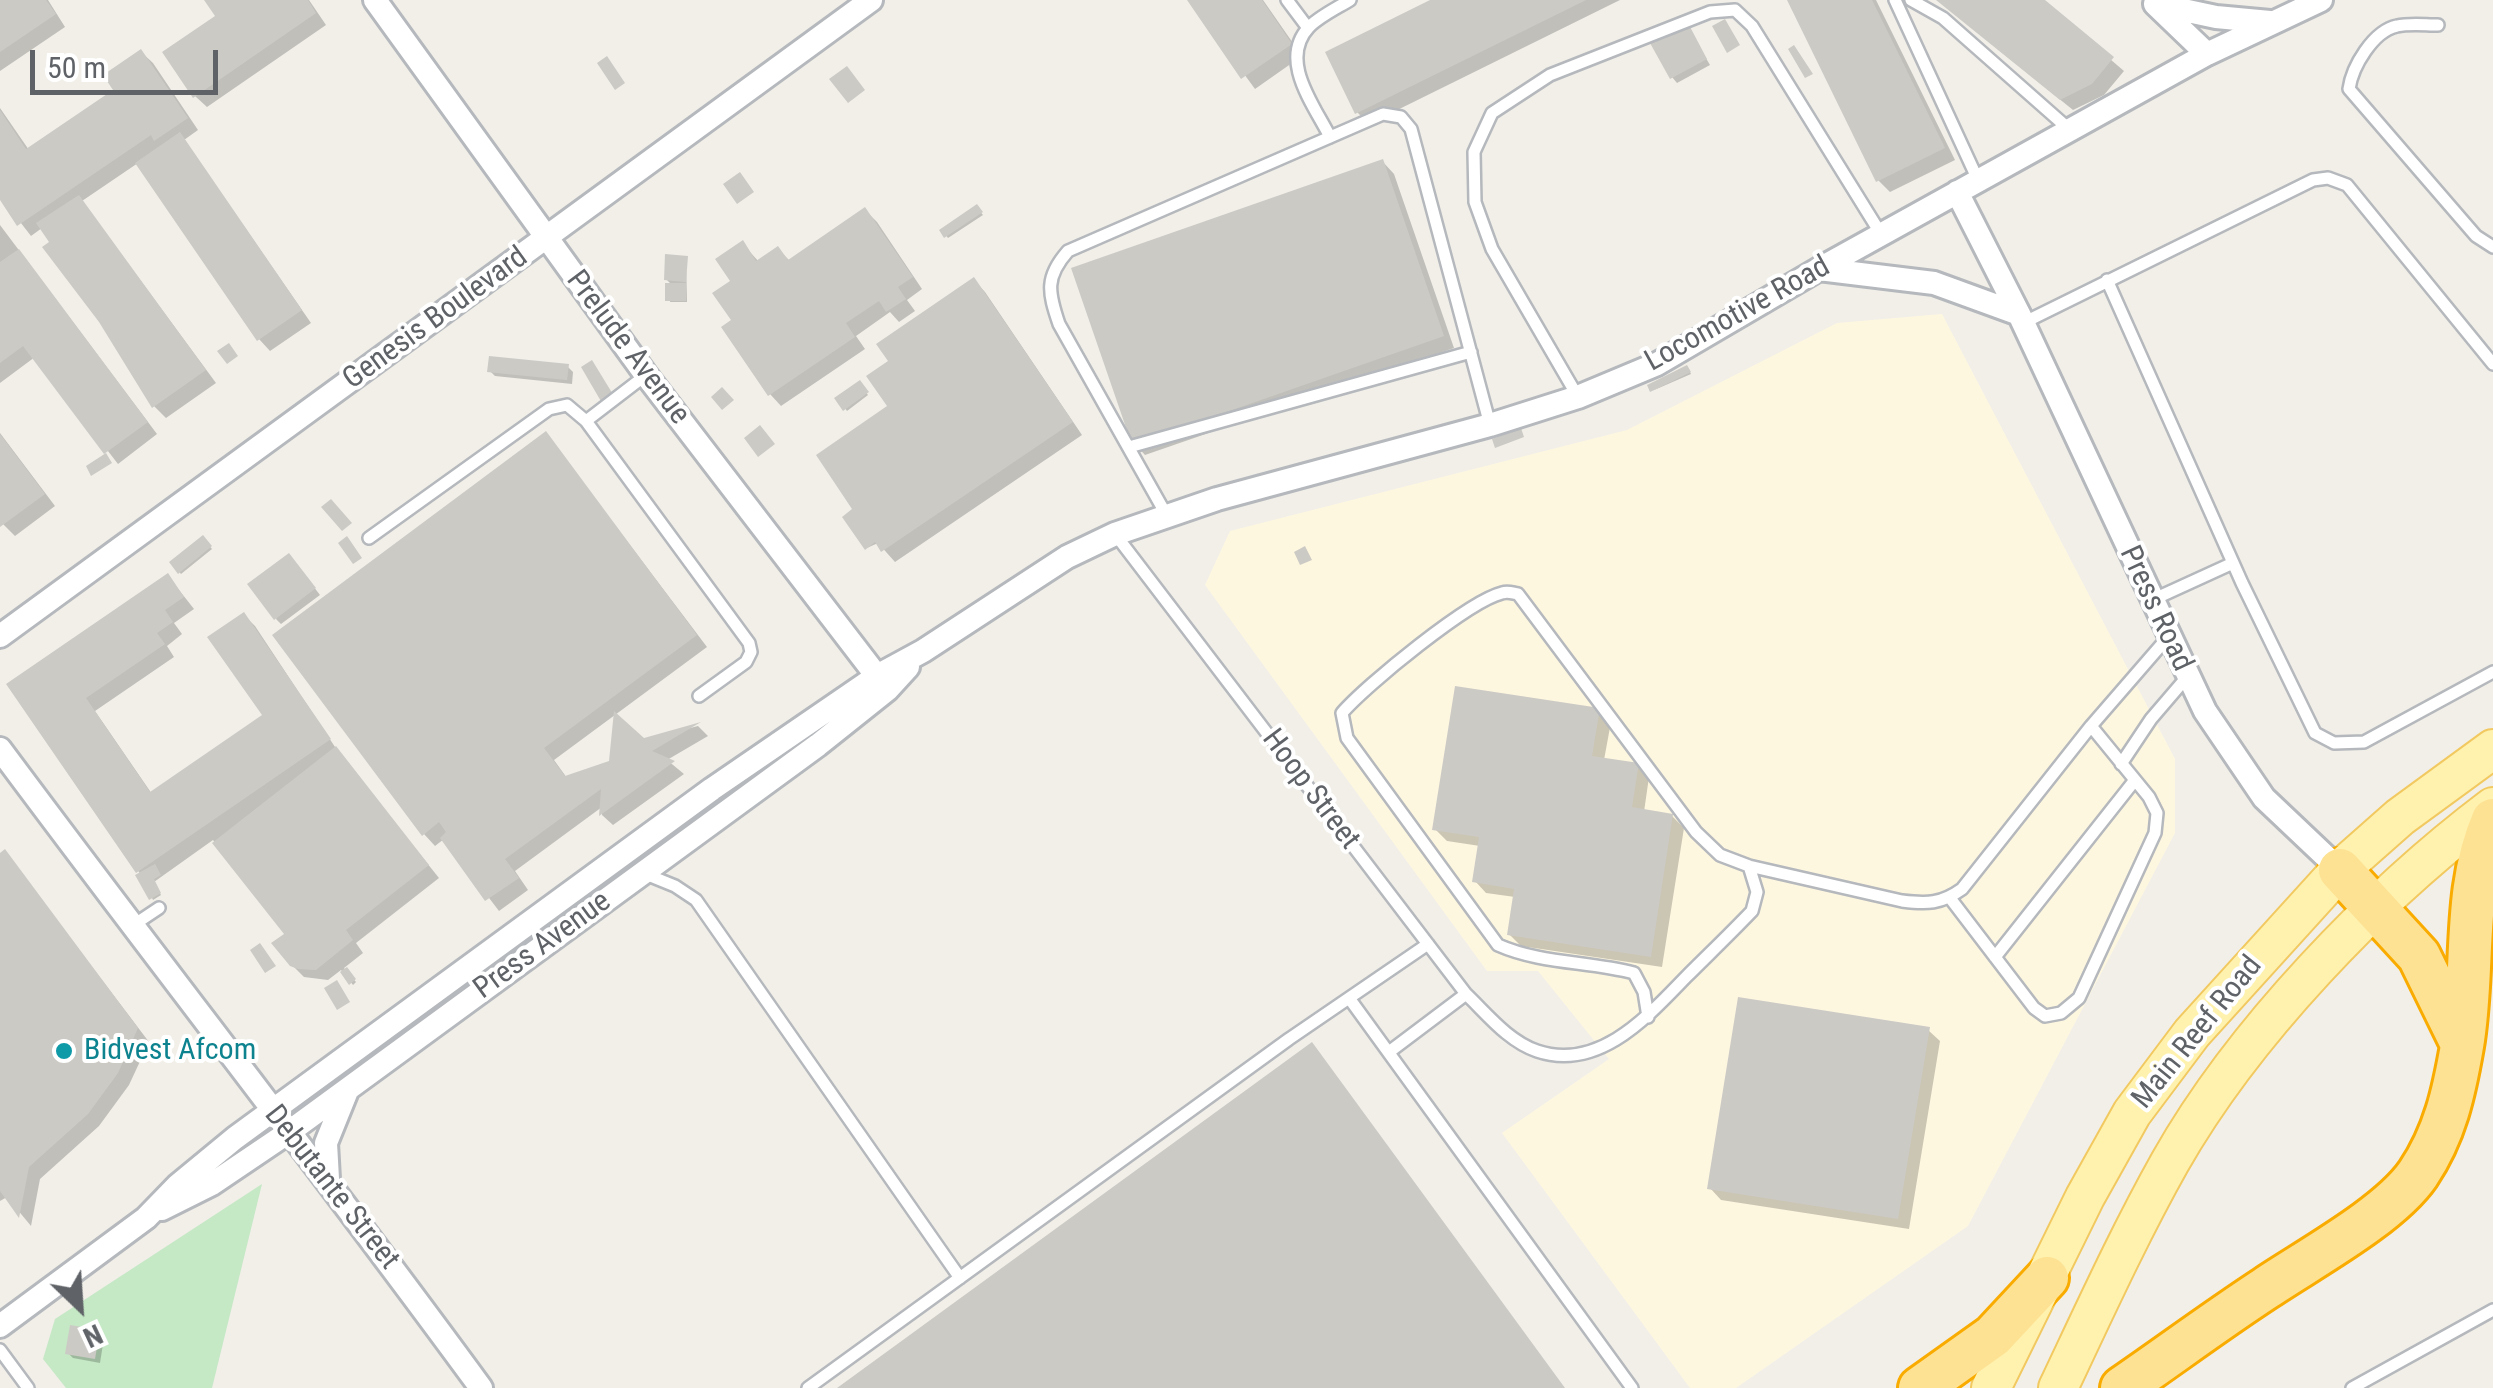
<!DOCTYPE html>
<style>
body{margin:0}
#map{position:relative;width:2493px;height:1388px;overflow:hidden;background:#f1efe8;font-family:"Roboto Condensed",sans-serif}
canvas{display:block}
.north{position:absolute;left:30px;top:1258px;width:100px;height:100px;-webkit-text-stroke:8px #fff;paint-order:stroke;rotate:155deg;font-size:28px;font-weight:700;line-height:40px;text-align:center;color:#5f6368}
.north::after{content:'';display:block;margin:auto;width:35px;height:45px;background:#5f6368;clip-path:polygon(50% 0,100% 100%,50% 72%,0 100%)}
.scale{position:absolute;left:30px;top:50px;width:188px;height:45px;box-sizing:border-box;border:5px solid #5f6368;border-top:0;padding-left:12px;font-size:30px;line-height:35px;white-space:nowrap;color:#5f6368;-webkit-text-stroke:8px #fff;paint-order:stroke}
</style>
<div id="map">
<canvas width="2493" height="1388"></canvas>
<div class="north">N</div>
<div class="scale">50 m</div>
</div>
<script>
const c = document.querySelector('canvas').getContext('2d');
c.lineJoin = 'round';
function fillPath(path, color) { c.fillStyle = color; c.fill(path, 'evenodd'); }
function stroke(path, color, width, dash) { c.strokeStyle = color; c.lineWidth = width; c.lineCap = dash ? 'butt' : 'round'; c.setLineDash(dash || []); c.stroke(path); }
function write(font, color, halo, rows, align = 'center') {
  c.font = font + ' "Roboto Condensed",sans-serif'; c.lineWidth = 8; c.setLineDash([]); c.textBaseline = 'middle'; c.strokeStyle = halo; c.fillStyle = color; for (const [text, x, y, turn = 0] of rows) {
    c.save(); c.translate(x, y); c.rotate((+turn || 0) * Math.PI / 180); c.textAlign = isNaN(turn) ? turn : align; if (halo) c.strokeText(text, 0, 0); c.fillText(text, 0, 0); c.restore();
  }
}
fillPath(new Path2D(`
 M1942 314 2175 759V833L1968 1226 1736 1388H1690L1502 1133 1609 1059 1538 971H1487L1205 585 1230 531 1627 430 1837 323Z`), '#fef7e0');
fillPath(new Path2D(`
 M262 1184 212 1388H66L43 1359 55 1319Z`), '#c5e8c5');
fillPath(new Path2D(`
 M0 0H48L65 27 0 71Z
 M208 0H309L326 25 207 107 195 96 219 16Z
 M1190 0H1263L1302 56 1255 89Z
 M1436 0H1620L1369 124 1357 112Z
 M1790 0H1876L1955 160 1890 192 1878 180Z
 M1937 0H2041L2124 71 2104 95 2073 110Z
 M1687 26 1710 65 1677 83 1672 77Z
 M141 52 153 63 198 130 184 140 311 323 270 351 259 339 138 163 82 201 216 383 166 418 154 406 42 228 31 236 0 196V108L29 150 116 91Z
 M1383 162 1394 174 1454 348 1145 455 1134 443Z
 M978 209 983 215 948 238 942 230Z
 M865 210 877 222 922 289 907 300 915 311 899 322 890 312 856 336 865 349 781 406 770 394 735 321 734 281 742 243 759 262 778 249 790 261Z
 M0 225 157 434 118 464 35 357 0 383Z
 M686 258 687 302H670L672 285 666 279Z
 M974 280 985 292 1082 435 895 562 878 543 867 548 852 513 891 407V362Z
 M568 367 573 372 572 384 495 376 490 371Z
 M1689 370 1691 374 1652 391Z
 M859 383 868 395 847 411 838 398Z
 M0 433 55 506 15 536 0 521Z
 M546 434 707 647 554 760 567 778 612 763 643 740 698 726 708 736 667 760 684 774 613 825 602 815V807L515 871 528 890 499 911 444 839 435 846 424 834Z
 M203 538 212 549 181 574 172 563Z
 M294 561 320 595 281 624 276 619Z
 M168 576 194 609 174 623 182 634 167 646 174 657 95 711 152 794 265 716 244 615 255 626 339 753 439 878 356 943 363 953 344 968 356 982 353 985 341 970 328 980 304 977 292 965 287 934 213 840 154 882 161 895 153 900 141 875 9 685Z
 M1599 711 1611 722 1604 760 1638 766 1649 777 1644 812 1672 816 1684 828 1662 967 1521 946 1509 934 1515 897 1486 893 1475 881 1480 846 1447 841 1435 829Z
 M5 852 149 1042 129 1085 99 1126 40 1179 31 1226 7 1197 0 1201V856Z
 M1928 1030 1940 1041 1909 1229 1721 1200 1710 1188Z
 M99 1333 104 1338 100 1363 73 1358 68 1353Z`), '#0003');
fillPath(new Path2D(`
 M0 0H46L56 14 0 52Z
 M204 0H308L316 13 193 98 162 52 215 16Z
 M1187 0H1262L1292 44 1241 79Z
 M1430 0H1586L1355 114 1325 52Z
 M1787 0H1872L1945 148 1876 182Z
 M1936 0H2045L2114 57 2092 84 2060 100Z
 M1725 19 1740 45 1727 53 1712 26Z
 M1688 23 1707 59 1670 79 1650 43Z
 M1794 45 1813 74 1805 78 1788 49Z
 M141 49 188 118 154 141 151 135 17 226 0 200V110L26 149 113 90 103 75Z
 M607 56 625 83 615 90 597 63Z
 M847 66 865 90 848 103 829 79Z
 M180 132 302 310 257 341 135 163Z
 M1383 159 1444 336 1132 445 1071 268Z
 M740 172 754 192 737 204 723 184Z
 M79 195 206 370 152 408 99 322 42 247 49 242 36 223Z
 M977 204 983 212 944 238 939 230Z
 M865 207 913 277 898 287 906 299 886 312 879 301 846 323 855 337 768 396 721 327 731 320 712 293 730 281 715 259 743 240 756 261 778 246 788 260Z
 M19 249 148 422 104 454 23 346 0 363V262Z
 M665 254 688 256 686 282 664 280Z
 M974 277 1073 422 881 552 875 542 865 550 842 517 852 509 816 455 887 406 866 376 888 361 876 344Z
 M665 283H686V301H665Z
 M229 343 238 356 227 364 217 351Z
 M489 356 569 364 567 380 487 372Z
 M592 360 614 396 602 403 581 367Z
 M1687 365 1691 372 1650 392 1647 385Z
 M860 380 869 392 843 411 834 398Z
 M722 387 734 400 722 410 711 397Z
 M760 425 775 444 758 457 744 438Z
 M1521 428 1524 437 1495 448 1492 439Z
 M546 431 697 635 544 748 565 776 609 761 614 711 644 738 701 722 652 751 675 761 599 816 601 789 505 859 519 878 485 901 440 838 446 832 439 822 422 836 272 635Z
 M0 434 45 494 0 527Z
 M106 453 112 463 91 476 86 466Z
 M331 499 352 523 342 531 321 507Z
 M203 535 212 546 178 574 169 562Z
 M347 536 362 558 353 564 338 543Z
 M1305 546 1312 560 1300 565 1294 552Z
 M289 553 316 588 274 620 247 584Z
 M168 573 184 597 165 610 173 622 157 633 165 644 86 698 150 792 262 715 207 637 244 612 331 739 136 873 6 684Z
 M1455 686 1600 708 1592 756 1639 763 1632 807 1673 814 1651 957 1507 935 1514 889 1472 882 1479 837 1432 830Z
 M336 746 429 865 346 930 353 940 316 970 298 969 290 966 271 943 284 934 212 843Z
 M5 849 138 1028 118 1073 88 1114 29 1167 19 1218 0 1191V853Z
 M155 864 161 875 154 879 161 893 149 900 135 875Z
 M260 943 276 966 265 973 250 950Z
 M347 967 356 979 349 985 340 972Z
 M337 980 350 1002 337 1010 324 988Z
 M1738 997 1930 1027 1898 1219 1707 1189Z
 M1312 1042 1565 1388H837Z
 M70 1325 100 1330 95 1359 65 1354Z`), '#cccac5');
const lane = new Path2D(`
 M1287 0 1308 28
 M1895 0 1978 180
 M1911 0 1943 18 2070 130
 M2438 25C2425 25 2409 23 2397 26 2373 31 2352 67 2349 89L2476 236 2493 247
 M1330 137C1314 105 1278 60 1309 27 1320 16 1337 8 1350 0
 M2107 280 2242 583 2315 733 2334 743 2364 742 2493 672
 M2023 323 2313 180 2328 178 2347 185 2493 364
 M646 375 586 421 749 643 751 652 746 662 699 696
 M1578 397 1492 249 1475 202 1474 152 1492 113 1550 75 1710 12 1735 10 1752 26 1881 234
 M1129 447 1471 352
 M1167 516 1059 324C1048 292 1045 277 1068 251L1383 114 1401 117 1411 129 1490 425
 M1115 534 1466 994C1487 1014 1508 1041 1537 1051 1599 1072 1648 1016 1686 977 1708 955 1730 934 1752 911L1757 892 1749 866 1720 855 1696 832 1518 594C1512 593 1508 591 1502 593 1469 601 1366 685 1342 713L1347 738 1498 945C1541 964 1588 961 1634 973L1644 992 1648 1017
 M369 538 549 409 567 405 586 421
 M2152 600 2233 563
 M2121 764 2151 719 2187 677
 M1749 866 1902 901C1927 904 1941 904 1962 889L2091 726 2169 636
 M643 873 675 886 696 900 960 1278
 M1950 898 2034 1008 2045 1016 2061 1013 2079 998 2155 833 2157 813 2149 797 2091 726
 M132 926 159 908
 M1995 957 2135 780
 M1349 998 1632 1388
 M1389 1052 1466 994
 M0 1350 28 1388
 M808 1388 1289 1039 1428 944
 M2352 1388 2493 1310`);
const street = new Path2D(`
 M375 0 646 375 886 688
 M2155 4 2216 17 2270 22
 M2156 5 2207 54
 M1957 192 2019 314 2205 711 2264 798 2340 870
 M1819 269 1934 283 2019 314
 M0 636 871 0
 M0 749C159 963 324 1173 481 1388
 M328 1179 326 1143 347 1091
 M162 1209 212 1184 289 1132 818 745 887 690 908 667
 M0 1326 146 1218 178 1185 235 1138 712 789 877 676 923 651 1067 557 1115 534 1217 499 1490 425 1578 397 1657 364 1819 269 2207 54 2321 0`);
const primary = new Path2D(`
 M1991 1388 2085 1197 2132 1113 2192 1033 2340 870 2400 817 2493 749
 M2058 1388C2094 1312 2129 1235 2170 1162 2243 1033 2375 896 2493 807`);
const highway = new Path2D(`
 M2340 870 2419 956 2462 1044
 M1920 1388 1993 1336 2047 1278
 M2122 1388C2170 1355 2217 1320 2266 1288 2309 1259 2389 1216 2418 1174 2445 1134 2454 1092 2462 1046 2475 971 2462 891 2493 820`);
stroke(lane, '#b5b8bc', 16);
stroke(street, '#b5b8bc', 28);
stroke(primary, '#f2c960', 42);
stroke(highway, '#f9ab00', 48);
stroke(lane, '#fff', 11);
stroke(street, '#fff', 22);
stroke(primary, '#fff2af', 38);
stroke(highway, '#fde293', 42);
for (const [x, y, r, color] of [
 [64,1051,10,"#0f9aa8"]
]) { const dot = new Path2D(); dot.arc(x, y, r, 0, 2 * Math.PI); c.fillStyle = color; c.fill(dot); stroke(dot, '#fff', 4); }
write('30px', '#5f6368', '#fff', [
 ["Locomotive Road",1738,315,-29],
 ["Genesis Boulevard",436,319,-36],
 ["Prelude Avenue",627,348,53],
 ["Press Road",2155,609,65],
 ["Hoop Street",1310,790,53],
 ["Press Avenue",543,946,-36],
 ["Main Reef Road",2198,1033,-51],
 ["Debutante Street",331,1188,52]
]);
write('30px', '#0d838f', '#fff', [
 ["Bidvest Afcom",84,1051]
], 'left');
</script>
